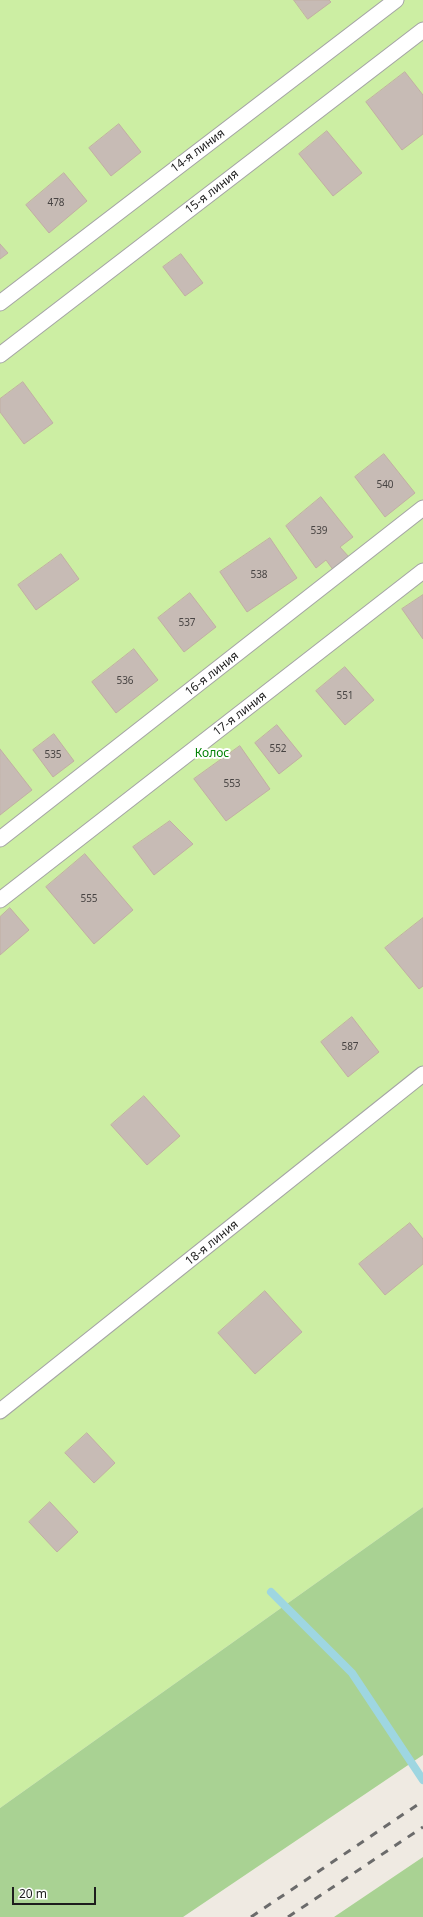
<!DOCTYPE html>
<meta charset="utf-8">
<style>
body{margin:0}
#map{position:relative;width:423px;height:1917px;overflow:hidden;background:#efeae2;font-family:"Noto Sans",sans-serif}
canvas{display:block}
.scale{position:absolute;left:12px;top:1887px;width:84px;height:18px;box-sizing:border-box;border:2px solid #1d1d1d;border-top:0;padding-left:5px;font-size:12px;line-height:14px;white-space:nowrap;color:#1d1d1d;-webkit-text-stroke:3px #fff;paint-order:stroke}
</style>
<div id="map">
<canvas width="423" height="1917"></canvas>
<div class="scale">20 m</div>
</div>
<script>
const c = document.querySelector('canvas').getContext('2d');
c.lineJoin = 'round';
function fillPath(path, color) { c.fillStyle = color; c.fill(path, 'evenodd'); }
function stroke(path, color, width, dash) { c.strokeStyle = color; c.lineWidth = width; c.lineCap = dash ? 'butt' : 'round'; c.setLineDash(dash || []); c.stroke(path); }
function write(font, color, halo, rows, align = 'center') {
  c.font = font + ' "Noto Sans",sans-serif'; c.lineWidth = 4; c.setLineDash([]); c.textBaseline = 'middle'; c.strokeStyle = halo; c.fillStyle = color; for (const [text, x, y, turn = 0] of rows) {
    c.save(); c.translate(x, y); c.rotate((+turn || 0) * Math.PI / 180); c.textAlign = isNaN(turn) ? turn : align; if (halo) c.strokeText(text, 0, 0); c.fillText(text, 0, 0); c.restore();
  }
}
fillPath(new Path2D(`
 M0 0H423V1507L0 1808Z`), '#cceea3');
fillPath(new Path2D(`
 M423 1507V1755L183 1917H0V1808Z
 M423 1857V1917H334Z`), '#a9d293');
stroke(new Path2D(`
 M271 1592 352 1673 423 1780`), '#9ed6e1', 8);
const building = new Path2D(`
 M294 0H329L331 2 308 19Z
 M405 72 423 95V134L402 150 366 102Z
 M119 124 141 152 111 176 89 148Z
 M327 131 362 173 333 196 299 154Z
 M64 173 87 201 49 233 26 205Z
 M0 244 8 253 0 259Z
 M181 254 203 283 185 296 163 267Z
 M23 382 53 423 24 444 0 412V399Z
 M384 454 415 493 385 517 355 477Z
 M321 497 353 537 340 547 349 557 334 571 326 560 316 568 286 526Z
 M270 538 297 578 247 612 220 572Z
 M61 554 79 579 36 610 18 585Z
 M190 593 216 627 184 652 158 618Z
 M423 595V639L402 609Z
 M134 649 158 680 116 713 92 682Z
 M345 667 374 700 345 725 316 691Z
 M277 725 302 756 279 774 255 743Z
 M54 734 74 761 53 777 33 750Z
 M240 746 270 789 226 821 194 779Z
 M0 749 32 790 0 815Z
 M170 821 193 844 154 875 133 847Z
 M85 854 133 910 94 944 46 887Z
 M10 908 29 930 0 955V917Z
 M423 918V986L419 989 385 948Z
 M352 1017 379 1052 348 1077 321 1042Z
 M144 1096 180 1136 147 1165 111 1125Z
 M410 1223 423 1239V1264L385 1295 359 1264Z
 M265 1291 302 1332 255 1374 218 1333Z
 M87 1433 115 1463 94 1483 65 1453Z
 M50 1502 78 1532 57 1552 29 1522Z`);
fillPath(building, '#c7bbb5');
stroke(building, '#c2afa3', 1);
const lane = new Path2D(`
 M0 303 396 0
 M0 355 423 30
 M0 839 423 508
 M0 900 423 571
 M0 1411 423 1074`);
stroke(lane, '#a4a4a4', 17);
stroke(lane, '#fff', 15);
stroke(new Path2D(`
 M251 1917 423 1801
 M288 1917 423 1827`), '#6b6b6b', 3, [8, 8]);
write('10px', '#484443', null, [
 ["478",56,203],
 ["540",385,485],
 ["539",319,531],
 ["538",259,575],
 ["537",187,623],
 ["536",125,681],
 ["551",345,696],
 ["552",278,749],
 ["535",53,755],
 ["553",232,784],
 ["555",89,899],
 ["587",350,1047]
]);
write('12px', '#1d1d1d', '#fff', [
 ["14-я линия",198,151,-37],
 ["15-я линия",212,192,-38],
 ["16-я линия",212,674,-38],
 ["17-я линия",240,714,-38],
 ["18-я линия",212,1243,-39]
]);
write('12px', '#038306', '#fff', [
 ["Колос",212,754]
]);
</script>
